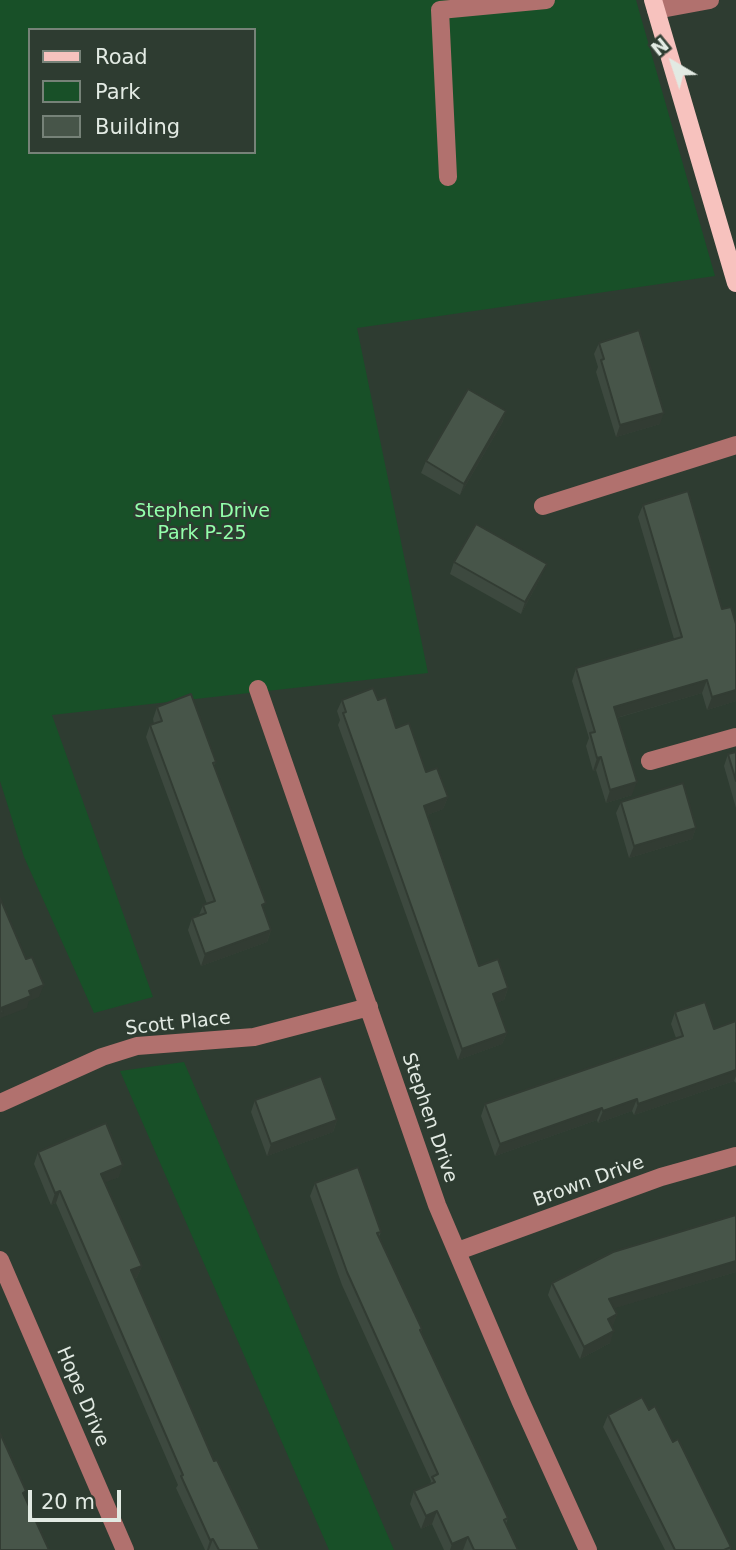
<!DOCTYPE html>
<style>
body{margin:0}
#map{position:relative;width:736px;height:1550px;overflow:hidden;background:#2e3c31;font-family:"DejaVu Sans",sans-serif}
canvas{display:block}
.legend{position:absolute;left:28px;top:28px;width:228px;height:126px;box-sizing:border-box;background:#2e3c31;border:2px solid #768278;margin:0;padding:9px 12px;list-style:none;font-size:21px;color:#e2eae3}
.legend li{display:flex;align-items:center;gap:14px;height:35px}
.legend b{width:35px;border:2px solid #768278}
.north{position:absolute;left:638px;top:28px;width:70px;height:70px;-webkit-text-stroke:5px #2e3c31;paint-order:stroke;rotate:321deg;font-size:19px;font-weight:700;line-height:28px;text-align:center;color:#e2eae3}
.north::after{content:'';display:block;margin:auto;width:24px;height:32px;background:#e2eae3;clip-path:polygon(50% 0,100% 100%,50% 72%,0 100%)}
.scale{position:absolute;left:28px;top:1490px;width:93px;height:32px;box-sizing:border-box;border:4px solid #e2eae3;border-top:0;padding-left:9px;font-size:21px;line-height:24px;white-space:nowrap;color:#e2eae3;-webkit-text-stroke:5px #2e3c31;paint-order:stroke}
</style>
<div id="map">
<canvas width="736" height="1550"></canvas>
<ul class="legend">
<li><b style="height:9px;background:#f7c2be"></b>Road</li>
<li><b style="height:19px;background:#185028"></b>Park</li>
<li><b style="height:19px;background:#475549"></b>Building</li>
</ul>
<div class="north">N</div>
<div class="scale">20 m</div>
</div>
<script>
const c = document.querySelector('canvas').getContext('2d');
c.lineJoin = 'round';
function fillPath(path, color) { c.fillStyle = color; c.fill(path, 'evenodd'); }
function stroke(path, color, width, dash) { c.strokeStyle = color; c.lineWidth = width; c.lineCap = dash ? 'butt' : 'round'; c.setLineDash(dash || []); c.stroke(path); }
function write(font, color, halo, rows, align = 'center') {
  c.font = font + ' "DejaVu Sans",sans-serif'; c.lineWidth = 5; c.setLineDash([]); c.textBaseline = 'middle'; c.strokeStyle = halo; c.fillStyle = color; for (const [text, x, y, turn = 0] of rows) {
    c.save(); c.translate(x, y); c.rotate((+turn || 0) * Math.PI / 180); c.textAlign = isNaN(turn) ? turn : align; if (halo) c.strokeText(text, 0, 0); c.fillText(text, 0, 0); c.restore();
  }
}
fillPath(new Path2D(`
 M0 0H636L715 276 357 328 428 673 52 715 153 997 94 1013 24 857 0 781ZM30 30H254V152H30Z
 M184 1062 394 1550H329L120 1071Z`), '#185028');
stroke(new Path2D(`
 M656 10 710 0
 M448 177 440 10 546 0
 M543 506 736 445
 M258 689 437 1205 520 1400 588 1550
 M650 761 736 737
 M0 1103 102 1057 137 1046 254 1037 369 1007
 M458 1251 661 1177 736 1156
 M0 1260 125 1550`), '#b1716e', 18);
stroke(new Path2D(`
 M653 0 736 283`), '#f7c2be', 18);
fillPath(new Path2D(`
 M599 343 660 424 616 437 596 372 598 367 594 354Z
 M506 411 502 423 460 495 421 473 426 461Z
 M643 505 736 701 707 710 702 693 617 718 632 795 606 803 596 770 593 771 586 746 589 738 572 681 576 668 674 639 638 517Z
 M454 562 542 575 521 614 450 574Z
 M342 700H378L426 772 448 797 443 809 427 815 479 966 508 988 504 1000 496 1003 507 1033 502 1044 458 1060 338 725 340 720 337 711Z
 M157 707 216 762 214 766 271 930 267 942 201 966 188 930 192 918 199 915 203 905 207 904 146 737 150 725 154 724 153 719Z
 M736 752V808L724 766 728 754Z
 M621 802 696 828 692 839 629 858 616 813Z
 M675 1012 714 1029 736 1021V1083L734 1081 634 1115 632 1111 598 1123 597 1120 495 1156 481 1116 485 1104 676 1038 671 1024Z
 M255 1100 337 1120 333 1132 267 1156 251 1112Z
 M38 1152 119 1177 105 1182 142 1266 137 1277 135 1279 214 1461 260 1550H205L176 1488 178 1485 56 1203 51 1205 34 1164Z
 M315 1183 381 1232 379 1237 422 1329 421 1333 508 1518 506 1524 518 1550H444L432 1524 421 1529 410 1504 414 1491 430 1484 431 1481 342 1285 310 1196Z
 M736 1215V1272L614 1308 617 1314 612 1327 610 1343 580 1359 548 1295 552 1283Z
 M649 1410 673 1442 731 1547 730 1550H665L603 1427 608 1415Z`), '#3d493f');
fillPath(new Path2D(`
 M506 411 502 423 460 495 464 484Z
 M664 413 660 424 616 437 620 425Z
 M547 564 542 575 521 614 525 602Z
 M707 680 702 693 609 720 614 707Z
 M736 690V701L707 710 712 697Z
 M601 757 596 770 593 771 597 758Z
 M637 782 632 795 606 803 610 790Z
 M448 797 443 809 419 818 424 806Z
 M696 828 692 839 629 858 634 846Z
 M271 930 267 942 201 966 205 954Z
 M44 985 39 997 29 1001 27 1008 1 1018 0 1020V1012L1 1008 29 991Z
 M508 988 504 1000 488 1006 493 994Z
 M507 1033 502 1044 458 1060 462 1049Z
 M736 1070V1076L734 1081 634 1115 638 1104Z
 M637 1099 632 1111 598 1123 603 1111Z
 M602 1108 597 1120 495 1156 500 1144Z
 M337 1120 333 1132 267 1156 271 1144Z
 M123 1165 119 1177 97 1186 101 1174Z
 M60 1191 56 1203 51 1205 55 1193Z
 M736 1261V1272L605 1311 609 1299Z
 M142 1266 137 1277 127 1282 131 1270Z
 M617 1314 613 1326 604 1330 608 1319Z
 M614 1331 610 1343 580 1359 584 1347Z
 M437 1511 432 1524 421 1529 426 1516Z
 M468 1537 463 1550H450L452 1544Z
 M213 1539 209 1550H207L210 1540Z`), '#323c33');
const building = new Path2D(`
 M639 330 664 413 620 425 601 360 604 359 599 343Z
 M468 389 506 411 464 484 426 461Z
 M688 491 722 609 731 607 736 624V690L712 697 707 680 614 707 637 782 610 790 601 757 597 758 590 733 595 732 576 668 682 637 643 505Z
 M476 524 547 564 525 602 454 562Z
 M373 688 378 700 386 697 396 728 409 723 426 772 437 768 448 797 424 806 479 966 498 959 508 988 493 994 507 1033 462 1049 343 713 346 712 342 700Z
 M191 694 216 762 213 763 266 903 262 905 271 930 205 954 192 918 206 913 203 905 215 901 150 725 162 721 157 707Z
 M736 752V781L728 754Z
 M683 783 696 828 634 846 621 802Z
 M0 898 26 959 32 957 44 985 29 991 31 996 1 1008 3 1012 0 1013Z
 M705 1002 714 1029 736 1021V1070L638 1104 637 1099 603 1111 602 1108 500 1144 485 1104 683 1036 675 1012Z
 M321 1076 337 1120 271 1144 255 1100Z
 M106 1123 123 1165 101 1174 142 1266 131 1270 214 1461 217 1460 260 1550H219L213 1539 210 1540 181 1476 183 1475 60 1191 55 1193 38 1152Z
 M358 1167 381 1232 377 1233 422 1329 420 1330 508 1518 504 1520 518 1550H474L468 1537 452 1544 437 1511 426 1516 414 1491 435 1482 432 1477 438 1474 347 1272 315 1183Z
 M736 1215V1261L609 1299 617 1314 608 1319 614 1331 584 1347 552 1283 613 1252Z
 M642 1397 649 1410 655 1406 673 1442 678 1439 731 1547 724 1550H675L608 1415Z
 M0 1433 26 1491 23 1493 49 1550H0Z`);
fillPath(building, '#475549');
stroke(building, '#323c33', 2);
write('19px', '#93ffab', '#2e3c31', [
 ["Stephen Drive",202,512],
 ["Park P-25",202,534]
]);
write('19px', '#e2eae3', '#2e3c31', [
 ["Scott Place",178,1024,-6],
 ["Stephen Drive",429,1118,71],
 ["Brown Drive",589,1182,-20],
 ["Hope Drive",82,1397,67]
]);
</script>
